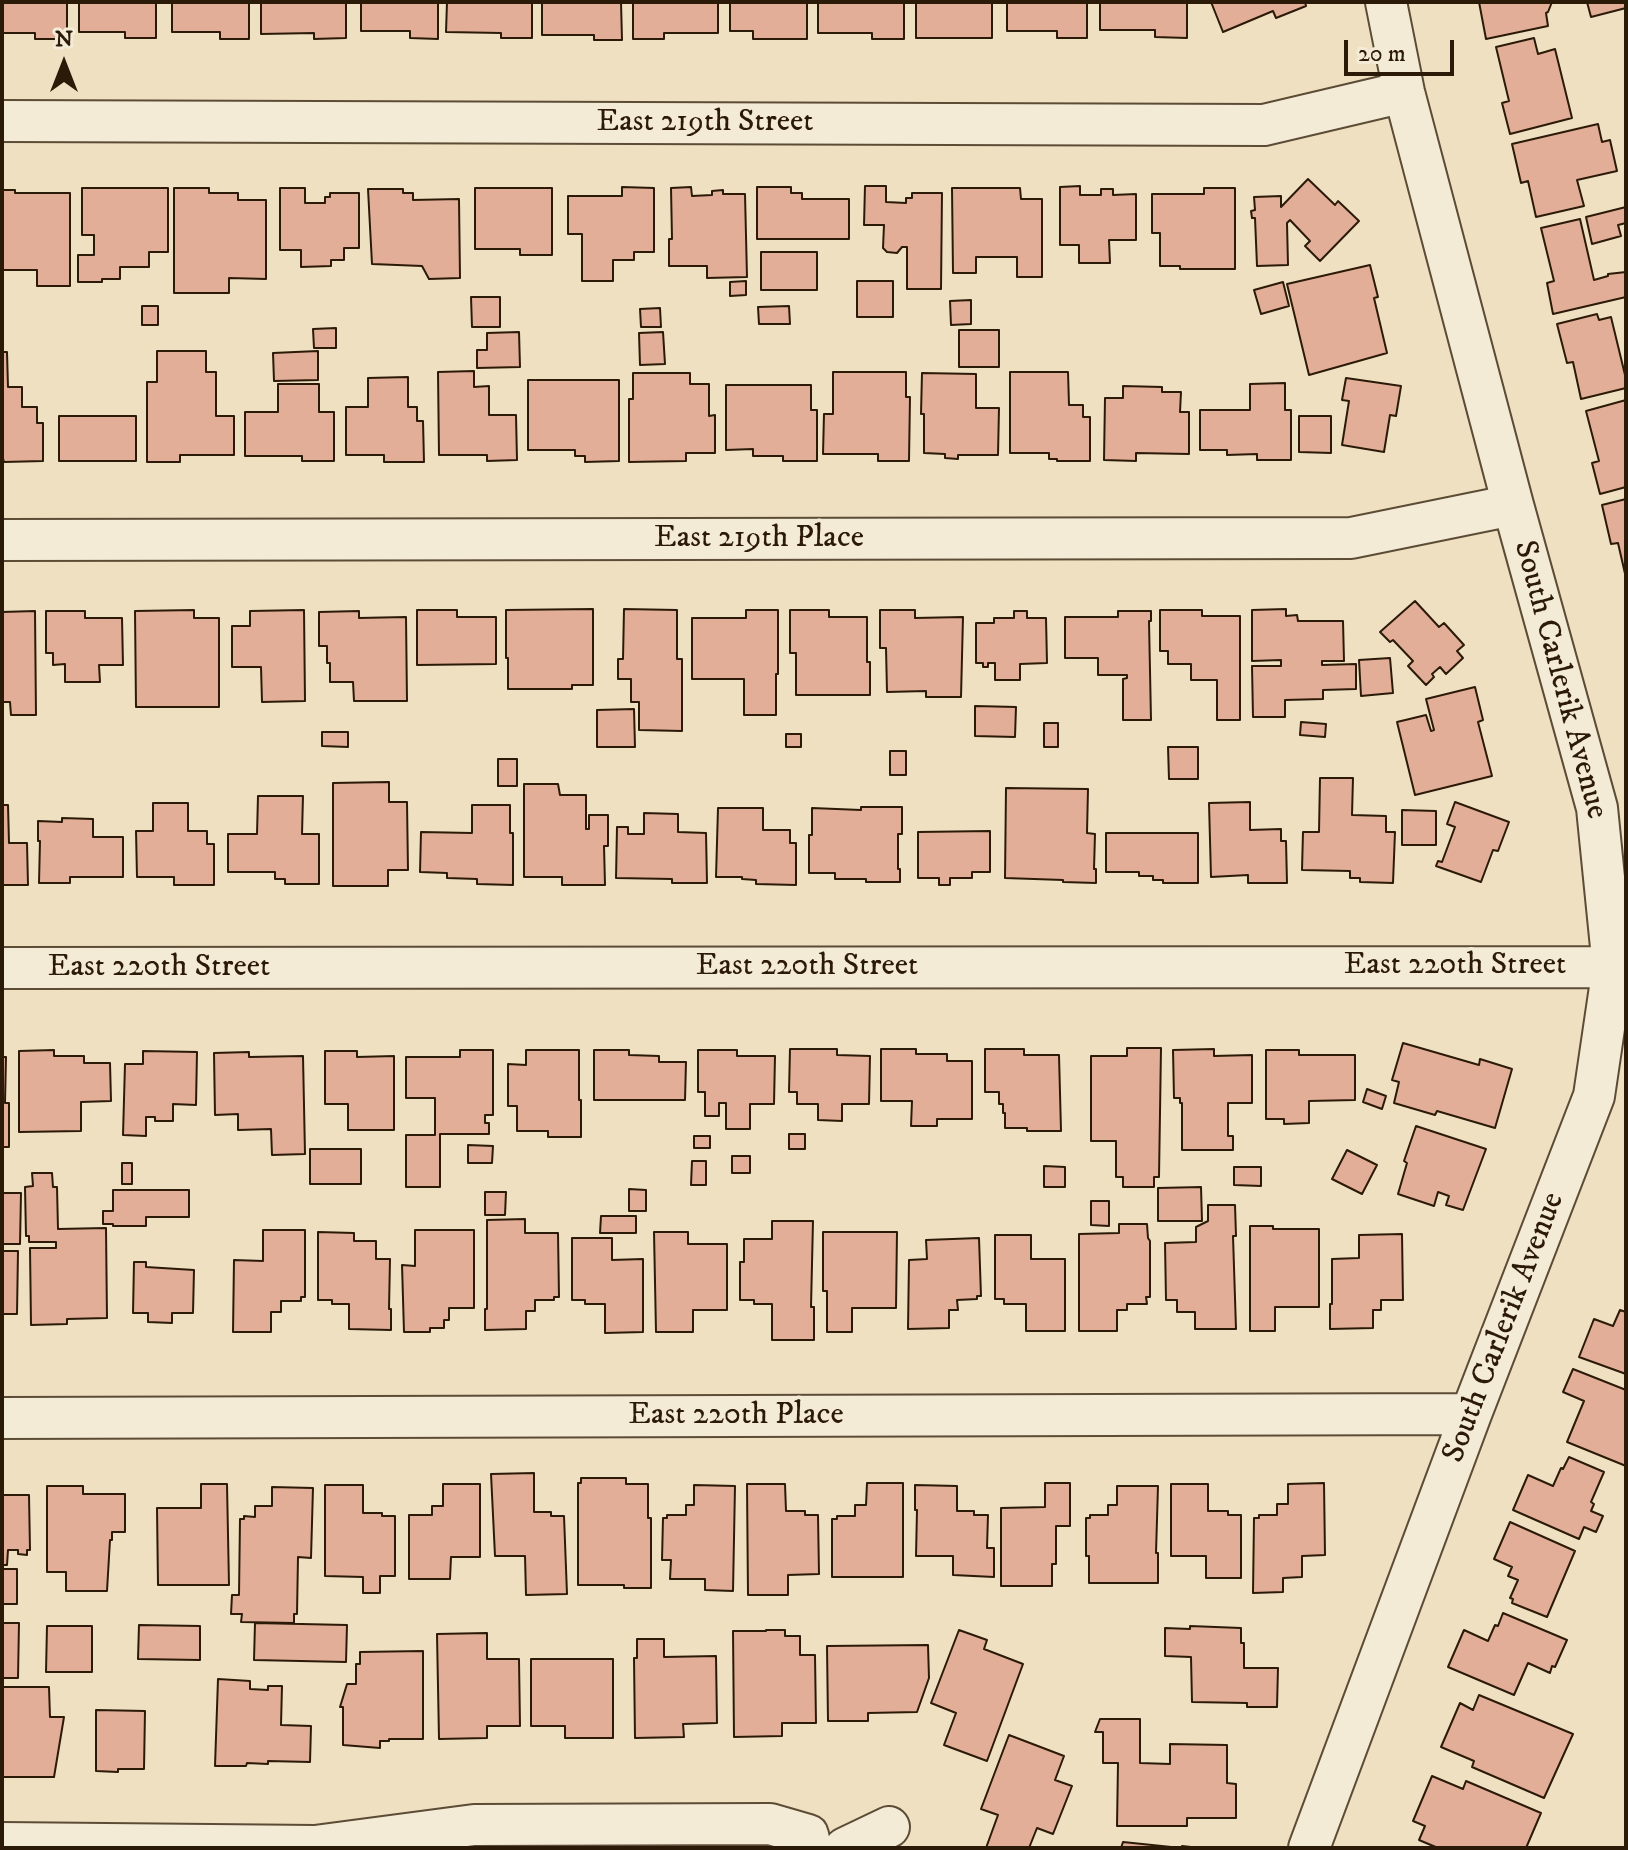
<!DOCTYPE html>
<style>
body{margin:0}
#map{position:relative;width:1628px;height:1850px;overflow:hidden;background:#eee0c1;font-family:"IM FELL DW Pica",serif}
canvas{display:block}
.frame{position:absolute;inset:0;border:4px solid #2c1a08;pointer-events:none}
.north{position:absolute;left:24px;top:24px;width:80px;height:80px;-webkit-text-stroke:6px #f4ebd7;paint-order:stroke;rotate:0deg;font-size:22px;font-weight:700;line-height:32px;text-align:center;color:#2c1a08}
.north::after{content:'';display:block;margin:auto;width:28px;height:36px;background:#2c1a08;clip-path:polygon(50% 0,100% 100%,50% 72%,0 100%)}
.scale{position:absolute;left:1344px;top:40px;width:110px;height:36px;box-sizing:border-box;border:4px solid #2c1a08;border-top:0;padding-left:10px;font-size:24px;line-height:28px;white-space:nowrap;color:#2c1a08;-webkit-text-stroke:6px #f4ebd7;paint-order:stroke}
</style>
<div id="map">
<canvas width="1628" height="1850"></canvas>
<div class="frame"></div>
<div class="north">N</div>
<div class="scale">20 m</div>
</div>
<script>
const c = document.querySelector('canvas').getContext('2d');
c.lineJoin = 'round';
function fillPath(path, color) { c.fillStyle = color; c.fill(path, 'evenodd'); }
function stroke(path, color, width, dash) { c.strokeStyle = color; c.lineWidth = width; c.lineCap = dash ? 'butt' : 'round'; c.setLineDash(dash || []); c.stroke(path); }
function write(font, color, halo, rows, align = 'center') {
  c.font = font + ' "IM FELL DW Pica",serif'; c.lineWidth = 7; c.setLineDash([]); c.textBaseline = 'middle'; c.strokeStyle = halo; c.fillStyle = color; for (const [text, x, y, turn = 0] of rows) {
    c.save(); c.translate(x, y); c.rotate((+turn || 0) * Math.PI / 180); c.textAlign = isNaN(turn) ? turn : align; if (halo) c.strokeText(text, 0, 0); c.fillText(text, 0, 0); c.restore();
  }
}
const building = new Path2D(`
 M2 2H67V39H35V33H2Z
 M79 2H156V38H125V32H79Z
 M172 2H249V39H220V32H172Z
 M261 2H346V38L314 39V33L261 34Z
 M361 2H438V39L410 38V31H361Z
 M447 2H532V38H501V33L446 32Z
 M542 2H621L622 40H594V35H542Z
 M633 2H718V33H664V39H633Z
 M730 2H807V39H753V31H730Z
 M818 2H904V39H872V33H818Z
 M916 2H992V38H916Z
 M1007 2H1087V38H1057V31H1007Z
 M1100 2H1187V38L1155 37V30H1100Z
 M1211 2H1305L1306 6 1276 18 1273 11 1223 32Z
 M1479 2H1554H1552L1548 12 1546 13 1548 26 1486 39Z
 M1587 2H1626V8L1591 17Z
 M1534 38 1538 54 1555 49 1572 118 1510 134 1502 103 1509 101 1496 47Z
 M1598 124 1602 142 1610 140 1617 171 1577 180 1584 206 1536 217 1528 181 1521 183 1512 144Z
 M1308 179 1335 205 1338 201 1359 221 1320 261 1305 246 1310 241 1290 220 1287 223 1288 265 1257 266 1255 218H1252L1251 211 1255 210 1254 197 1281 196V207Z
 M865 186H886V202L906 203V198H912V193H942L941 289H907V247H902L897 253 887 252 883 248 884 225H864Z
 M1080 186V195H1101V189H1113V195L1136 194V240H1109L1110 263H1079V245H1060V187Z
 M622 187 654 188V252H634V260H613V281H582V234H568V196H622Z
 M691 187 692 196 712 195V191L723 190V194H745L747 277 707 278V266H669V239H672L671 188Z
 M757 187H791V193H802V199H849V239H757Z
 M82 188H168V252H149V267H120V279H102V282H78V255H94V235H82Z
 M174 188H209V193H238V200H266V279L229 278V293H174Z
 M280 188H305V203H325V197H330V193H359V248H344V260H331V266L301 267V250H280Z
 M475 188H552V255H520V249H475Z
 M952 188H1020L1021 199H1042V277H1017V257H976V273H953Z
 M1204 188H1235V269H1180V266H1160V233H1152V194H1204Z
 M368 189H403V193H413V200L459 199 460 278 429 279 422 266 372 264Z
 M2 190H15V193H70V286H37V270H2Z
 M1626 207V223L1618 225 1621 236 1592 244 1586 217Z
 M1580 219 1594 280 1608 276V274L1626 272V297L1553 314 1547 283 1554 281 1541 228Z
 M761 252H817V290H761Z
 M1370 265 1378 297 1374 298 1387 353 1309 375 1287 284Z
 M746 281V295L730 296V282Z
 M857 281H893V317H857Z
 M1283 282 1289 306 1261 314 1254 290Z
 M471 297H500V327H472Z
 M971 300V324L951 325 950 301Z
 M142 306H158V325H142Z
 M789 306 790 324H759L758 307Z
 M660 308 661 327H641L640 309Z
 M1597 314 1599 320 1611 317 1626 379V388L1581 399 1573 362 1567 363 1557 324Z
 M336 328V348H314L313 329Z
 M959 330H999V367H959Z
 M519 332 520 367 477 368V350H487V333Z
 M663 332 665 364 640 365 639 333Z
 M157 351H206V372H216V416H234V455H180V462H147V382H157Z
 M318 351V380L274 381 273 353Z
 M2 352H7L8 387H22V407H37V423H43V461L4 462 2 455Z
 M474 371V387L489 386V415H516L517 460 487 461V455H439L438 372Z
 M833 372H906V397H910L909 461H878V454H823L824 414H833Z
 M1010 372H1068L1069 405H1083V417H1090V461H1057V459H1049V453H1010Z
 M633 373H690V384H709V416L715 415V453H686V461L629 462V399H633Z
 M922 373 976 374V408H999L998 455H958V459L945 458V454L924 453V414H921Z
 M408 377V407H417V421H423L424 462H384V455H346V407H368V378Z
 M1346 378 1401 386 1396 416 1390 415 1384 452 1342 445 1349 401 1342 400Z
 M528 380H619V461L585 462V456H575V450H528Z
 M1285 383V410H1291V460H1257V454L1227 455V450H1200V410H1250V384Z
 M278 384H319V412H334V461H302V456H245V412H278Z
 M726 385H811V410H817V461H783V456H753V449L726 450Z
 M1123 386 1162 387V392H1181L1180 412H1189V454L1136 453V461L1104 460 1105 398H1123Z
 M1626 400V487L1600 494 1592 463 1599 461 1586 411Z
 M59 416H136V461H59Z
 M1299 416H1331V453L1299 452Z
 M1626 499V578L1618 543 1611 544 1602 505Z
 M1415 601 1439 627 1444 623 1464 645 1457 651 1463 658 1446 674 1440 667 1432 674 1434 677 1426 685 1408 666 1413 661 1393 640 1390 642 1380 632Z
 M593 609V685H572V689H508V658H506V610Z
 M624 609 677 610V659H682V731L639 730V702H631V679H618V659H623Z
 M1286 609V616L1297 615 1298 621H1343L1344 661H1322V665L1356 664V689L1323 690V699L1285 700V717H1253L1252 666H1281V660L1252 661V610Z
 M194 610V618H219V707H136L135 611Z
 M304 610 305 701 262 702 261 667H232V626H250V611Z
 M417 610H457V617H496V664L417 665Z
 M746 610H778V674H776V715H744V679H692V618H746Z
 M790 610H829V617H867V662H870V695H796V653H790Z
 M880 610H915V618L963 617 961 697H926V691L887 692 886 648H880Z
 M1160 610H1202V616H1240V720H1217V680H1191V664H1168V651H1160Z
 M35 611 36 715H11L10 702H2V612Z
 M46 611H85V618H122L123 665H99L100 682H65V664L53 665V653H46Z
 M359 611V618L406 617 407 701H354L353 682H330V663H327V646H319V612Z
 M1014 611H1027V618H1046L1047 663 1020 664V680H995V663H988V667H983V663H976V623H994V618H1014Z
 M1118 611H1151V621H1149L1151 720H1123V679L1127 678V675H1098V658H1065V617H1118Z
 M1390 658 1393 693 1361 696 1359 660Z
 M1475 687 1483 720 1478 722 1492 776 1415 795 1397 722 1426 715 1431 731 1434 730 1426 699Z
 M975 706 1016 707 1015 737 975 736Z
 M634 709 635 747H597V710Z
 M1301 722 1326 724 1325 737 1300 735Z
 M1044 723H1058V747H1044Z
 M322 732H348V747L322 746Z
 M786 734H801V747H786Z
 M1168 747H1198V779H1169Z
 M890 751H906V775H890Z
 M498 759H517V786H498Z
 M1320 778H1353L1352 815 1386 816V832H1395L1393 883 1360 882V878H1350V871L1302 870 1303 832H1319Z
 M389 782V802H407L408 870H388V886H333V783Z
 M524 784H558L560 795H586V829H589V815H608V846H604L605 885H562V877H524Z
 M1006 788 1088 789 1087 833 1095 834 1094 869H1096V883L1063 882V880L1005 878Z
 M258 796H303L302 834H319V884H285V879H275V872H228V834H257Z
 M1250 802V830L1281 829V841H1286L1287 883H1248V875L1211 877 1209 803Z
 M1455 802 1509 822 1498 851 1493 850 1481 882 1436 866 1438 861 1442 862 1455 827 1447 824Z
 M153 803H188V831H207V844H214V885H174V877H137L136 831H153Z
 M2 805H8L9 843H27L28 885H2Z
 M472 805H510V833H513V885L477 884V879L447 878V873L420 872 421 832 472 833Z
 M861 807H902V834H898V869H900V882H866V879H835V873H809V835H812V808L861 810Z
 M718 808H763V830H790V843H796V885L756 884V880L742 879V877H716Z
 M1402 810 1436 811V845H1402Z
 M644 813 678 814V832L706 833 707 883H672V879L616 878 617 827H628V834H644Z
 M62 818 93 819V837H123V877H70V883H39L40 841H38V821L62 822Z
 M990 831V872H972V878H950V885H939V878H918V832Z
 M1106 833H1198V883H1163V880H1153V876H1139V872H1106Z
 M1403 1043 1479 1065 1480 1059 1512 1069 1495 1128 1437 1111 1435 1115 1394 1103 1399 1082 1392 1080Z
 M1127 1048H1161L1159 1177H1154V1187H1123V1177H1116V1141H1091V1056H1127Z
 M790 1049H837V1055L870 1056 869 1104H842V1121L818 1120V1104H797V1092H789Z
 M881 1049H916V1054H947V1061H972V1119H937V1126H911L912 1101H881Z
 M985 1049H1024V1055H1059L1061 1131H1027V1128H1005V1113H1003V1104H999V1092H985Z
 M1214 1049V1056L1252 1055V1103H1228V1136H1233V1150H1182V1103H1180V1098H1174L1173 1050Z
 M54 1050V1056H84V1063H110L111 1101 81 1102V1131L19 1132V1051Z
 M460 1050H493V1115H485V1123H489V1134H440V1187H406V1135H435V1098H406V1057H460Z
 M526 1050H579V1100H581V1137H548V1131H517V1106H508V1064L526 1065Z
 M594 1050H629V1055L659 1056V1062H686L685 1100H594Z
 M698 1050H737V1056H775L774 1104H750V1129H726V1103H719V1116H705V1092H698Z
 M1266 1050H1299V1055H1355V1100L1309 1101V1123L1284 1124V1119H1266Z
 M143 1051 197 1052 196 1105 173 1104V1121H155V1117H146V1136L123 1135 125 1064H143Z
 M325 1051H357V1057L394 1056V1130H348V1104H325Z
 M249 1052V1057L303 1056 305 1154 272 1155 271 1129 238 1130V1114L215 1115 214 1053Z
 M2 1057H6L5 1103H9V1147H2Z
 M1367 1089 1386 1096 1382 1109 1363 1102Z
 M1416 1126 1486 1149 1463 1210 1446 1205 1449 1196 1438 1192 1434 1206 1398 1194 1407 1163 1404 1161Z
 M789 1134H805V1149H789Z
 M694 1136H710V1148H694Z
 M468 1145 493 1146 492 1163H468Z
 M310 1149H361V1184H310Z
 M1347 1150 1377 1165 1362 1194 1332 1179Z
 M732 1156H750V1173H732Z
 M692 1161H706V1185H691Z
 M122 1163H132V1184H122Z
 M1044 1166 1065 1167V1187H1044Z
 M1234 1167H1261V1186L1234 1185Z
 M32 1173H52L53 1187H57L58 1229 106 1228 107 1318 67 1319V1324L31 1325 30 1248H56V1242H29V1236H26L25 1187 33 1186Z
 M1201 1187 1202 1221H1158V1188Z
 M629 1189 646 1190V1211H629Z
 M113 1190H189V1217H146V1226H113V1224H103V1211H113Z
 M485 1192H506L505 1215H485Z
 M2 1193H21L20 1244H2Z
 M1091 1201H1109V1226L1091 1225Z
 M1208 1205H1235L1236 1236H1233L1236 1329H1195V1312H1177V1300H1166L1165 1243 1196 1242V1227L1208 1221Z
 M601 1216H636V1233H600Z
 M525 1219V1233H558L559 1297H554V1300H535V1311H526V1329L485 1330V1309H487V1220Z
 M772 1221H813L811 1307H814V1340H772V1304H754V1300H740V1262H744V1239H772Z
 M1119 1224H1147L1148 1238 1150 1241V1297H1146L1147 1304H1127V1310H1117V1331H1079V1234L1119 1233Z
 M1250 1226H1273V1229H1319V1307H1275V1331H1250Z
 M263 1230H305V1297H301V1301H281V1312H271V1332H233L234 1260 263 1261Z
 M415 1230H474V1308H449V1320H444V1328H430V1332H404L402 1265 415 1266Z
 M318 1232 354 1233V1241H376V1259H390L389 1309H391V1330L349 1329V1304H332V1300H318Z
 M654 1232H688V1244H727V1310H693V1332H656Z
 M823 1232H897L896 1308H852V1332H827V1291H823Z
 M1402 1234 1403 1300H1381V1310H1373V1328L1330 1329V1304H1332V1259L1359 1258V1235Z
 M995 1235H1031V1259H1065V1331H1026V1304H1004V1299H995Z
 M572 1238H612V1260L643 1259V1332L605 1333V1304H585V1300H572Z
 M979 1238 981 1296H977V1299L957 1300 958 1310H949V1328L908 1329 909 1260 927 1259 926 1240Z
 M2 1251H18L17 1314H2Z
 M134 1262H146V1267L194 1270 193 1313H172V1323L148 1322V1313H133Z
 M1620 1310 1626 1312V1374L1579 1357 1594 1319 1613 1326Z
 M1573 1369 1626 1390V1466L1567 1442 1584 1401 1563 1392Z
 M1569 1457 1604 1472 1591 1502 1594 1504 1591 1511 1603 1516 1596 1532 1584 1527 1579 1539 1513 1510 1528 1475 1553 1486 1561 1468 1563 1469Z
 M534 1473V1512H551V1516H564L567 1594 526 1595 525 1556H495L491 1474Z
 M581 1478H626V1484H648V1518H651V1588H624V1585H578V1483H581Z
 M867 1483H903V1577H832V1519H837V1516H855V1505H866Z
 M1045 1483H1070V1526H1056V1564H1052V1586H1001V1508L1045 1507Z
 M1324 1483 1325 1555 1302 1556V1577L1283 1578V1592L1253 1593 1254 1518H1259V1515H1277V1504H1288V1484Z
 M201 1484H227L229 1585H158L157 1508H201Z
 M443 1484H480V1557H451L450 1579H409V1515H432V1506H443Z
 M747 1484H785L786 1511H805V1515H818L819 1574 788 1575V1595H748Z
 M1171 1484H1208V1511H1228V1515H1241V1578H1206V1556H1171Z
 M325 1485H363V1513H382V1516H395V1576H380V1593H363V1577L325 1576Z
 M694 1485 735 1486 733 1591 705 1590V1579H670L671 1560H662L663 1518H667V1515H686V1505H694Z
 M915 1485 957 1486V1511H974V1515H988L987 1548H994V1577L953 1575V1556H916L917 1510H915Z
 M47 1486H83V1494H125V1532H112V1540H110L107 1591H66V1572H47Z
 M1117 1486H1158L1156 1553H1158V1583H1089V1556H1086V1518H1090V1515H1108V1505H1117Z
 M272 1487 313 1488 311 1558 298 1557 297 1614H294V1623L241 1622 242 1614H231L232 1595H239L240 1519H244V1516L255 1517V1506H272Z
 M2 1495H29L30 1550H27V1555L18 1554V1550H8L7 1565H2Z
 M1510 1522 1575 1551 1547 1617 1512 1603 1513 1599 1510 1598 1518 1580 1508 1576 1512 1567 1494 1559Z
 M2 1569H17V1604H2Z
 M1503 1613 1567 1640 1555 1667 1552 1666 1550 1673 1528 1663 1514 1695 1448 1667 1464 1630 1488 1641 1495 1625 1498 1626Z
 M2 1623H19L18 1678H2Z
 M255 1623 347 1625 346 1662 254 1660Z
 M139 1625 200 1626V1660L138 1659Z
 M47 1626H92V1672H46Z
 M1190 1626 1241 1628V1643H1244V1668H1278L1277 1707H1247V1703L1192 1702 1191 1657 1165 1656V1628L1190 1629Z
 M766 1630H785V1636H800V1655H815L816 1723H782V1736L734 1737 733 1631H766Z
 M959 1630 987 1640 984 1649 1023 1664 987 1761 944 1745 956 1713 931 1703Z
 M487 1633V1659H519L520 1726H487V1738L439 1739 437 1634Z
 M637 1639H664V1657L716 1656 717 1723 683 1724 684 1737 635 1738 634 1658H637Z
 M928 1645 929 1678 917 1712 868 1713V1721H828L827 1646Z
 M423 1651V1739H389V1741H380V1748L343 1745V1707H340L347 1684H356V1664H360V1652Z
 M531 1659H613V1738H565V1726H531Z
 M218 1679 250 1681V1689L268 1690V1686H282L281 1725 311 1726 310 1762 268 1761V1764L247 1763 246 1766H215Z
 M2 1687H49L50 1717H64L54 1777H2Z
 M1479 1695 1573 1734 1544 1798 1472 1767 1474 1761 1441 1747 1460 1703 1473 1710Z
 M96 1710 145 1711 144 1769H118V1772L96 1771Z
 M1100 1719H1140V1763L1170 1764V1744L1227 1745V1783L1236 1784V1818H1187V1826H1117L1118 1763H1103V1732H1095Z
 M1009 1735 1064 1756 1055 1780 1072 1786 1053 1834 1037 1828 1029 1848H986L998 1815 981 1809Z
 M1432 1776 1463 1789 1466 1781 1541 1813 1526 1848H1438L1419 1840 1425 1826 1413 1821Z
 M1123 1842 1181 1848 1182 1846 1200 1848H1121Z`);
fillPath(building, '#e2ae97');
stroke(building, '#2c1a08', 2);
const street = new Path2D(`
 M2 121 1264 125 1404 92
 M2 540 1351 538 1513 505
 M2 968 1613 967
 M2 1418 1471 1414
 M2 1843 315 1846 474 1825 770 1824 808 1835 811 1848
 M845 1848 889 1827
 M1309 1848 1471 1414 1594 1096 1613 967 1597 808 1513 505 1404 92 1386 2`);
stroke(street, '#5c4c36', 44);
stroke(street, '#f4ebd7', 40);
write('32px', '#2c1a08', '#f4ebd7', [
 ["East 219th Street",705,123],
 ["East 219th Place",759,539],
 ["South Carlerik Avenue",1559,680,75],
 ["East 220th Street",1455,966],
 ["East 220th Street",807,967],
 ["East 220th Street",159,968],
 ["South Carlerik Avenue",1505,1328,-69],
 ["East 220th Place",736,1416]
]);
</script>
